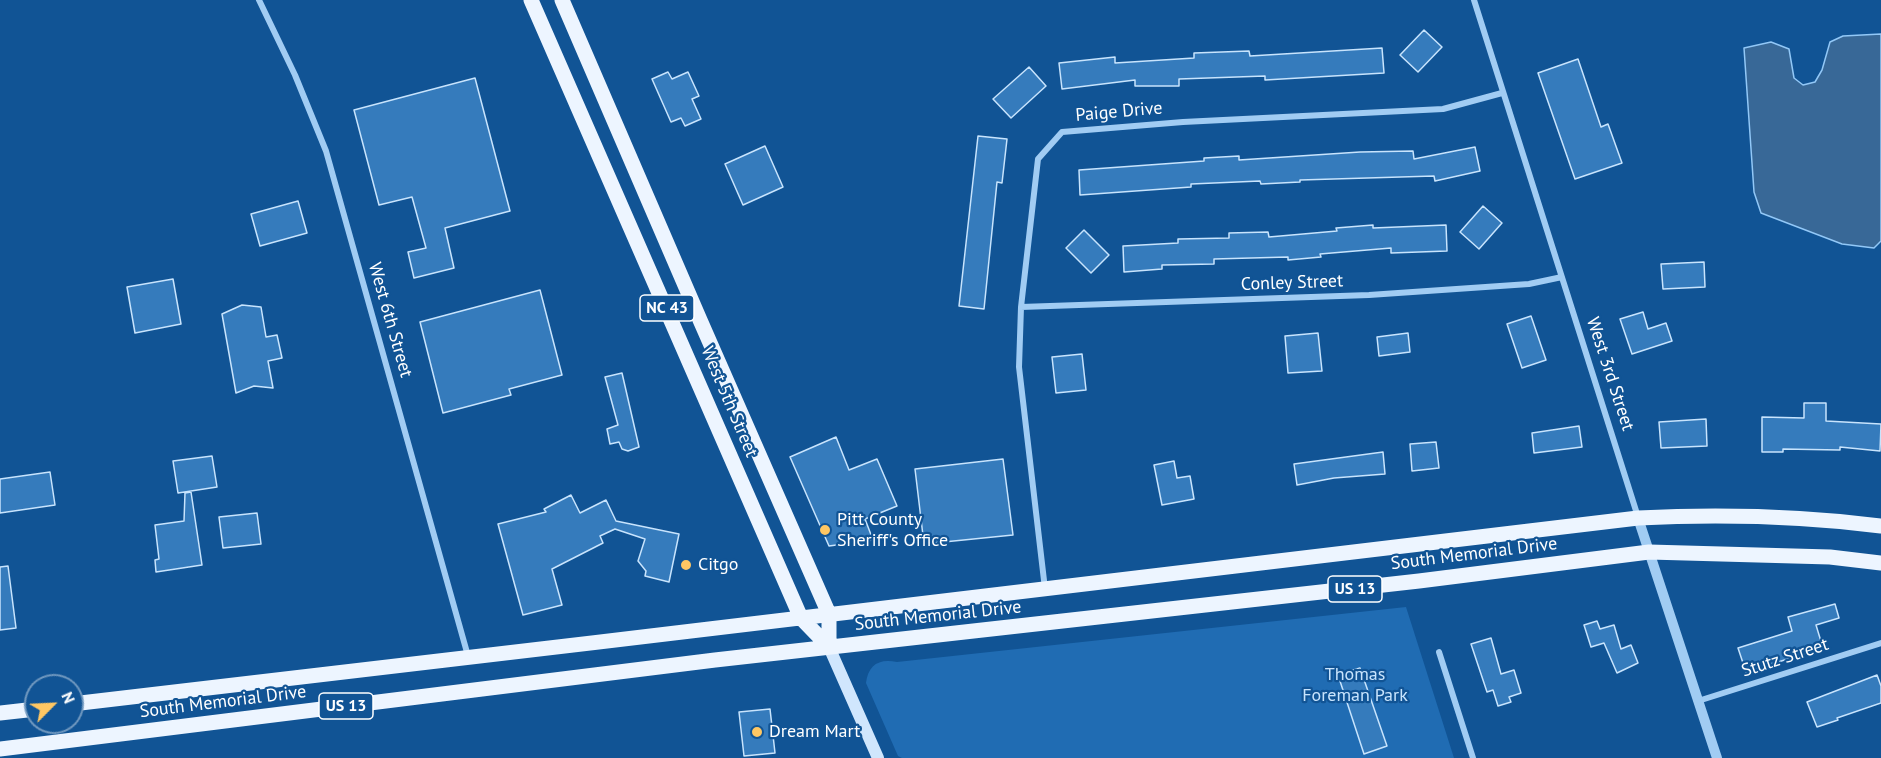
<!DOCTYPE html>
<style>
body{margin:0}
#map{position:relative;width:1881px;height:758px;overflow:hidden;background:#115495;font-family:"PT Sans",sans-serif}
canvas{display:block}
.north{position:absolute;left:24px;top:674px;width:60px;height:60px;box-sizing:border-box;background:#115495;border:2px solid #7098bf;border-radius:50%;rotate:66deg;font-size:16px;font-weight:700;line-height:24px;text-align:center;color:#fff}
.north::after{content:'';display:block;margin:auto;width:21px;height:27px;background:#ffc763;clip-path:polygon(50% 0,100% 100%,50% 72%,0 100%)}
</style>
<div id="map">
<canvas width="1881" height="758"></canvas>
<div class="north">N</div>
</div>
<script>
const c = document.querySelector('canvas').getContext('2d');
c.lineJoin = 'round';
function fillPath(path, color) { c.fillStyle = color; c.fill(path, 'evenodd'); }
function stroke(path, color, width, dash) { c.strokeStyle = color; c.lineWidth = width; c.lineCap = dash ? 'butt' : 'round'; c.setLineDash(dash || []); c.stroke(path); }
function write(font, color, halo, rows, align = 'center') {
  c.font = font + ' "PT Sans",sans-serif'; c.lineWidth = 4.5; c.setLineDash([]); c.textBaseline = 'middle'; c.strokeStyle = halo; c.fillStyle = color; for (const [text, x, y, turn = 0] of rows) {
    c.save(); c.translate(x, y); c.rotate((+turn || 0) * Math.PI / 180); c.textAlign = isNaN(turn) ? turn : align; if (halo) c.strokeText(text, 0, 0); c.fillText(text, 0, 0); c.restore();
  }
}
fillPath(new Path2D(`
 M1406 607 1454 758H902L898 756 866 683C868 665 879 658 897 662Z`), '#206cb3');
const water = new Path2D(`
 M1881 34V241L1874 248 1842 244 1761 213 1754 192 1744 48 1771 42 1789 49 1794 78 1803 85 1815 82 1822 70 1830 42 1843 36Z`);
fillPath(water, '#386897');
stroke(water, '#92c8f7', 1.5);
const building = new Path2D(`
 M1424 30 1442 47 1418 72 1400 55Z
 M1382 48 1384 73 1265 80V76L1179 79V86H1135V80L1062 89 1059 63 1115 57V63L1194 58V53L1249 51 1250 56Z
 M1578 59 1601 127 1608 124 1622 163 1575 179 1538 73Z
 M1029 67 1046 86 1011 118 993 99Z
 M668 72 672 79 688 72 699 96 692 99 701 119 685 126 681 118 671 122 652 79Z
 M475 78 510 211 445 228 454 268 414 278 408 252 426 248 412 197 379 205 354 110Z
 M978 136 1007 139 1002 183 997 182 984 309 959 306Z
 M765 146 783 187 743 205 725 164Z
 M1475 147 1480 171 1435 181 1434 176 1300 180V182L1261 184 1260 181 1191 184V187L1080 195 1079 170 1204 161V158L1239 156V160L1360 152 1413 151 1414 159Z
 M298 201 307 233 260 246 251 214Z
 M1483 206 1502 223 1479 249 1460 232Z
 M1373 225V228L1446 225 1447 251 1391 253V248L1320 254 1321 257 1288 260V257L1214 259V264L1162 265V269L1124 272 1123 246 1178 243V239L1229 238V233L1268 232 1269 237 1337 231 1336 228Z
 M1084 230 1109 255 1091 273 1066 248Z
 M1704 262 1705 287 1663 289 1661 264Z
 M173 279 181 324 135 333 127 287Z
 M540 290 562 375 509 389 511 395 443 413 420 322Z
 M242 305 261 307 266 337 277 335 282 358 268 361 273 388 254 386 236 393 222 314Z
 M1643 312 1648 329 1666 323 1672 341 1632 354 1620 319Z
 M1531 316 1546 360 1522 368 1507 324Z
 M1318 333 1322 371 1288 373 1285 336Z
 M1408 333 1410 352 1379 356 1377 337Z
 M1082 354 1086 390 1056 393 1052 357Z
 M622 373 639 447 628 451 622 449 619 442 610 444 607 429 618 425 605 377Z
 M1804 403H1826V421L1881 424 1880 451 1840 447V450L1783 449V452H1762V417L1804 418Z
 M1706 419 1707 446 1661 448 1659 422Z
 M1579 426 1582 447 1534 453 1532 433Z
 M836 437 849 470 877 459 897 506 865 519 873 540 829 546 790 457Z
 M1436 442 1439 468 1412 471 1410 444Z
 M1383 452 1385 474 1334 478 1297 485 1294 464Z
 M212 456 217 487 178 493 173 461Z
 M1003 459 1013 535 924 544 915 469Z
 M1174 461 1177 478 1190 476 1194 499 1162 505 1154 465Z
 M50 472 55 505 0 513V479Z
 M191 492 202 565 156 572 155 560 159 559 155 525 184 521 185 493Z
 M571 495 580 513 606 500 616 521 679 534 669 582 645 576 646 571 638 561 645 539 615 529 600 536 603 543 552 569 562 605 523 615 498 524 546 512 544 509Z
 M257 513 261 544 223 548 219 517Z
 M8 566 16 628 0 630V567Z
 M1835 604 1839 618 1816 625 1823 648 1746 672 1738 648 1792 631 1788 617Z
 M1597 621 1600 629 1614 625 1621 649 1631 645 1638 663 1617 673 1604 643 1591 647 1584 625Z
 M1491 638 1501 674 1514 670 1521 693 1509 697 1511 702 1498 706 1493 690 1487 692 1471 644Z
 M1360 668 1387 746 1364 754 1338 675Z
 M1877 675 1881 686V703L1837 718 1838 720 1817 727 1807 702Z
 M770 709 775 753 744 756 739 712Z`);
fillPath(building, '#357bbc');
stroke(building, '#c8e4fd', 1.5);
stroke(new Path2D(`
 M259 0 295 75 326 151 468 656
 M1474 0 1638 517
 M1021 307 1369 295 1529 284 1562 277
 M1045 589 1019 367 1021 307 1038 159 1062 132 1183 122 1443 109 1502 93
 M1439 652 1473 758
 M1698 701 1881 643`), '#a1ccf3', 6);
stroke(new Path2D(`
 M1638 518 1717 758`), '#a1ccf3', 10);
stroke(new Path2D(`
 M829 647 878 758`), '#d0e6fd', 12);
stroke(new Path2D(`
 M531 0 801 618 829 647
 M562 0 700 320 829 614V647
 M72 704C594 642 1117 583 1638 518 1719 514 1801 516 1881 526
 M0 713 36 709
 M0 749 715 660 1419 581 1649 552 1830 557 1881 563`), '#edf5ff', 15);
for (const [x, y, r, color] of [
 [825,530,6,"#ffc763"],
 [686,565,6,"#ffc763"],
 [757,732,6,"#ffc763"]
]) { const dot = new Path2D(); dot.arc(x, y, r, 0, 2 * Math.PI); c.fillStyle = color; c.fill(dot); stroke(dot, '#115495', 2); }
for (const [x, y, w] of [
 [667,308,54],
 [1355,589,54],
 [346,706,54]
]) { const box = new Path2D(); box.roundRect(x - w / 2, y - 13, w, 26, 4.5); c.fillStyle = '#115495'; c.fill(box); stroke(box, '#fff', 1.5); }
write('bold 16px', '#fff', null, [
 ["NC 43",667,308],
 ["US 13",1355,589],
 ["US 13",346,706]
]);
write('18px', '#fff', '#115495', [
 ["Paige Drive",1119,112,-5],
 ["Conley Street",1292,283,-2],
 ["West 6th Street",390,320,74],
 ["West 3rd Street",1610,374,72],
 ["West 5th Street",729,402,67],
 ["South Memorial Drive",1474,554,-7],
 ["South Memorial Drive",938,616,-6],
 ["Stutz Street",1785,658,-18],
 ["South Memorial Drive",223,702,-7]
]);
write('18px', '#fff', '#115495', [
 ["Pitt County",837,520],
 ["Sheriff's Office",837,541],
 ["Citgo",698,565],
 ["Dream Mart",769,732]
], 'left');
write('18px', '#c8e4fd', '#115495', [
 ["Thomas",1355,675],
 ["Foreman Park",1355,696]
]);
</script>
